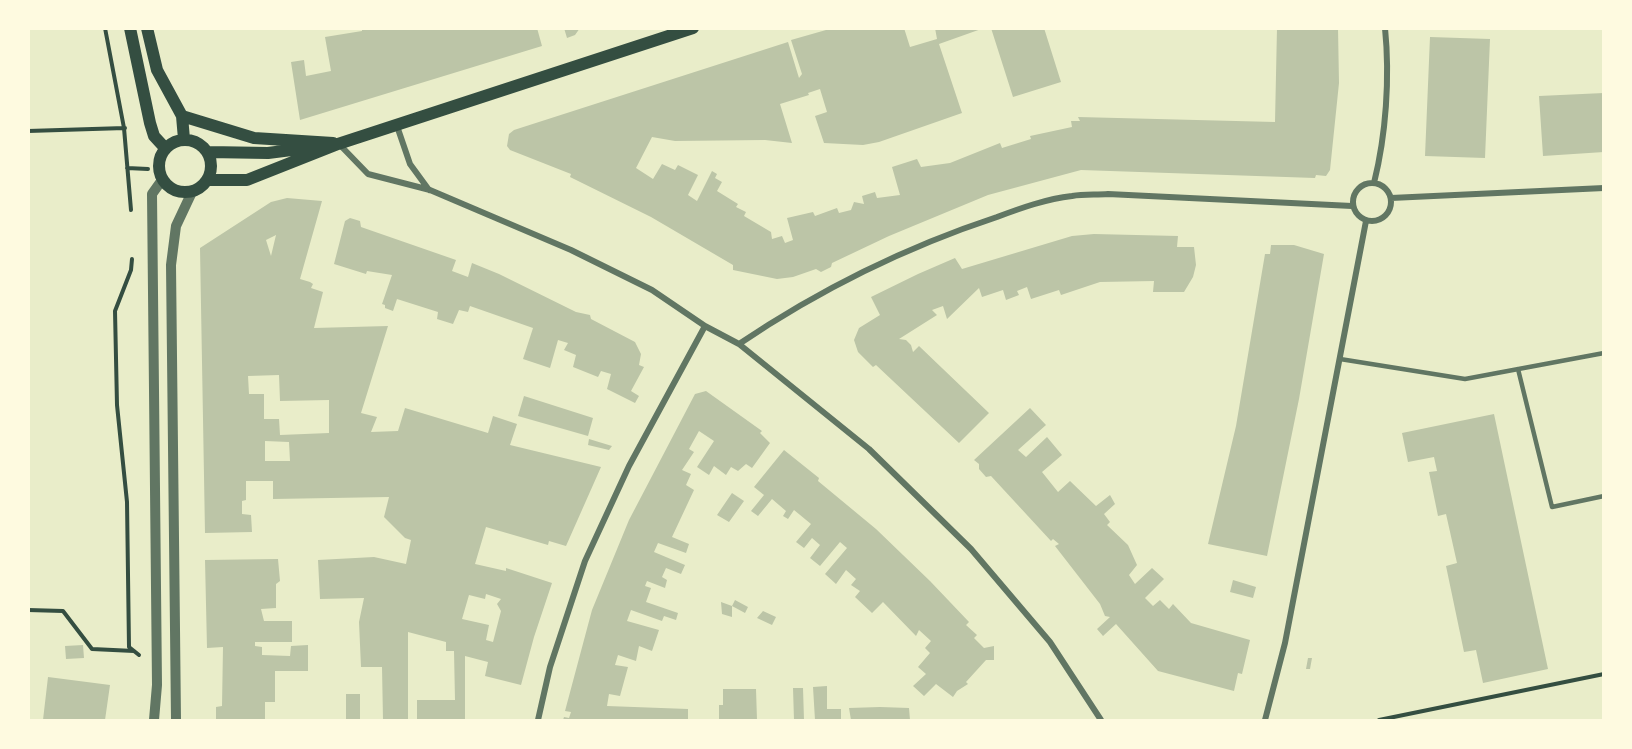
<!DOCTYPE html>
<style>
body{margin:0}
#map{position:relative;width:1632px;height:749px;overflow:hidden;background:#e9edc9;font-family:Mulish,sans-serif}
canvas{display:block}
.frame{position:absolute;inset:0;border:30px solid #fefae0;pointer-events:none}
</style>
<div id="map">
<canvas width="1632" height="749"></canvas>
<div class="frame"></div>
</div>
<script>
const c = document.querySelector('canvas').getContext('2d');
c.lineJoin = 'round';
function fillPath(path, color) { c.fillStyle = color; c.fill(path, 'evenodd'); }
function stroke(path, color, width, dash) { c.strokeStyle = color; c.lineWidth = width; c.lineCap = dash ? 'butt' : 'round'; c.setLineDash(dash || []); c.stroke(path); }
fillPath(new Path2D(`
 M362 28H537L542 46 300 120 291 62 304 60 306 76 331 71 325 37 362 31Z
 M564 28H580L575 35 567 38Z
 M833 28H904L910 47 937 39 935 28H984L939 44 962 113 879 142 863 145 824 143 815 116 827 112 820 89 808 93 809 95 780 104 792 143 765 140 675 141 652 137 636 168 653 179 662 164 675 170 678 165 698 175 688 195 697 201 712 171 717 174 715 178 722 182 717 191 738 204 736 207 746 212 744 216 771 232 772 239 782 236 785 243 793 240 787 218 813 212 815 216 837 208 839 213 851 210 854 202 864 204 862 196 875 192 877 198 900 195 892 167 917 159 921 167 950 163 1000 143 1002 148 1031 139 1030 136 1072 127 1071 121H1080L1078 117 1275 122 1277 28H1338L1339 83 1330 170 1326 176 1316 175 1315 178 1081 170 988 195 889 236 832 263 831 267 821 272 816 269 793 277 777 279 733 270V265L651 217 570 177 571 174 510 150 507 146 509 134 514 130 788 42 799 78 802 74 791 40Z
 M991 28H1044L1061 82 1013 97Z
 M1430 37 1490 39 1485 158 1425 156Z
 M1604 93V152L1543 156 1539 96Z
 M287 198 322 201 300 279 310 282 313 284 311 288 323 292 314 328 388 326 361 413 377 417 371 432 398 431 405 408 488 433 493 416 517 424 510 445 601 467 566 546 549 541 548 545 486 527 475 564 506 571V568L552 583 534 637 521 685 485 676 488 662 465 656V720H417V700H455L454 651H446V642L408 632V720H383L382 667H361L359 622 364 598 320 599 318 560 374 557 406 564 411 540 405 538 384 517 389 497 273 499V481H246V500L242 501V514L251 515 252 532 205 533 200 248 271 202ZM276 235 271 256 266 240ZM279 375 280 401 329 400V433L280 435 279 419H264V394H249L248 376ZM265 441 289 442 290 461H265ZM486 594 501 599 497 604 501 611 493 642 486 640 489 625 462 619 469 595 485 599Z
 M350 218 360 221 361 227 456 260 452 271 468 277 472 263 499 274 576 312 590 315 591 319 635 342 641 354 639 365 644 367 631 391 639 396 635 403 607 389 611 374 601 371 598 377 573 367 576 355 564 350 568 343 558 340 550 368 523 359 533 328 470 306 468 312 459 310 453 324 437 319 438 312 397 299 393 311 385 308V305L382 304 392 275 367 271 366 274 334 264 345 221Z
 M1094 234 1178 236 1177 247H1194L1196 265 1193 277 1184 292H1153L1154 281 1100 282 1061 295 1059 290 1031 299 1027 287 1017 291 1019 295 1006 300 1003 290 982 297 979 288 947 319 943 306 932 310 937 315 899 339 906 340 911 345 913 352 919 346 989 413 959 443 876 365 873 367 858 352 854 340 859 328 880 315 871 297 918 274 955 258 962 269 1072 236Z
 M1271 245H1294L1324 254 1299 399 1267 556 1208 544 1236 426 1265 254H1270Z
 M706 391 762 431 760 433 770 443 752 468 746 464 738 471 731 467 726 475 714 466 709 475 697 467 714 441 699 431 689 449 694 452 682 470 691 474 686 485 694 490 672 537 689 544 686 553 658 543 654 552 685 565 681 574 666 568 662 577 667 580 665 588 647 581 645 586 651 588 646 602 678 613 676 620 664 616 662 621 631 610 627 621 659 630 652 651 639 646 636 661 618 655 615 665 628 667 620 696 609 694 607 706 688 709V720H563L564 717 569 718 571 712 565 711 592 610 629 520 695 394Z
 M524 396 593 418 588 436 518 416Z
 M1030 408 1046 425 1018 450 1026 457 1047 437 1062 455 1042 472 1058 492 1070 481 1096 506 1110 495 1115 504 1104 514 1110 522 1107 525 1128 545 1137 565 1129 575 1135 584 1152 568 1164 579 1145 598 1153 606 1160 600 1169 609 1173 604 1191 623 1250 640 1242 674 1238 673 1234 691 1158 671 1116 624 1103 636 1097 629 1110 617 1105 616 1100 604 1055 546 1059 544 1053 539 1051 541 991 476 986 477 979 469V464L974 460Z
 M1494 414 1548 669 1483 683 1476 650 1464 652 1446 566 1457 563 1446 514 1438 516 1429 472 1437 471 1434 457 1408 462 1402 433Z
 M589 439 612 446 609 450 588 445Z
 M784 450 819 478 818 481 876 529 930 581 969 622 966 625 977 635 974 638 984 648 994 646V660H986L966 682 968 684 957 691 953 697 936 684 924 696 913 686 926 674 918 667 930 653 925 648 931 641 919 630 916 636 883 602 872 613 855 597 860 591 851 585 856 579 846 570 836 584 825 574 847 548 840 542 820 566 810 558 820 545 812 538 804 548 796 542 811 524 794 510 788 519 783 516 786 511 772 499 758 516 751 511 764 495 754 487Z
 M732 493 744 501 729 522 717 515Z
 M278 559 280 581 276 584V608L261 609 264 621H292V642H255V646L262 647V655L290 656 291 646 308 645V671H275V702H265V720H216V707L222 706 223 647 207 648 205 560Z
 M1233 580 1256 587 1253 598 1230 592Z
 M735 600 748 607 745 613 732 606Z
 M721 602 732 606V617L722 614Z
 M763 611 776 617 772 625 757 618Z
 M83 645 84 658 66 659 65 646Z
 M1308 658H1312L1310 669H1306Z
 M48 677 110 685 105 720H43Z
 M827 686V709H841V720H815L813 687Z
 M793 688H803L804 720H794Z
 M723 689H756L757 720H719V705H723Z
 M346 694H360V719H346Z
 M880 707 909 708 910 720H851L849 708Z`), '#bcc5a7');
stroke(new Path2D(`
 M105 28 124 128 131 210
 M28 131 125 128
 M127 168 148 169
 M132 259 131 270 115 311 117 405 127 502 129 647 139 655
 M28 610 63 611 92 649 134 651
 M1379 720 1604 674`), '#344e41', 4);
stroke(new Path2D(`
 M1340 359 1465 379 1604 353
 M1518 369 1552 507 1604 496`), '#617663', 4.5);
stroke(new Path2D(`
 M397 126 410 164 429 190
 M339 144 368 174 430 190 571 250 652 290 705 326 739 344 869 449 971 549 1050 642 1101 720
 M1353 202a19 19 0 1 1 38 0a19 19 0 1 1-38 0Z
 M1374 183C1386 135 1390 78 1385 28
 M1391 198 1604 188
 M739 344C819 290 906 247 997 217 1021 208 1046 199 1072 196 1084 194 1096 195 1108 194L1352 206
 M538 720 550 667 585 561 629 466 705 326
 M1265 720 1285 643 1366 221`), '#617663', 6);
stroke(new Path2D(`
 M154 720 157 685 152 194 162 180
 M176 720 171 265 176 226 192 192`), '#617663', 10);
stroke(new Path2D(`
 M130 28 150 123 154 136 165 148
 M147 28 157 70 182 116 184 139
 M182 116 254 138 333 143
 M159 166a26 26 0 1 1 52 0a26 26 0 1 1-52 0Z
 M208 152 268 153 307 148
 M207 180H247L338 144 693 28`), '#344e41', 12);
</script>
